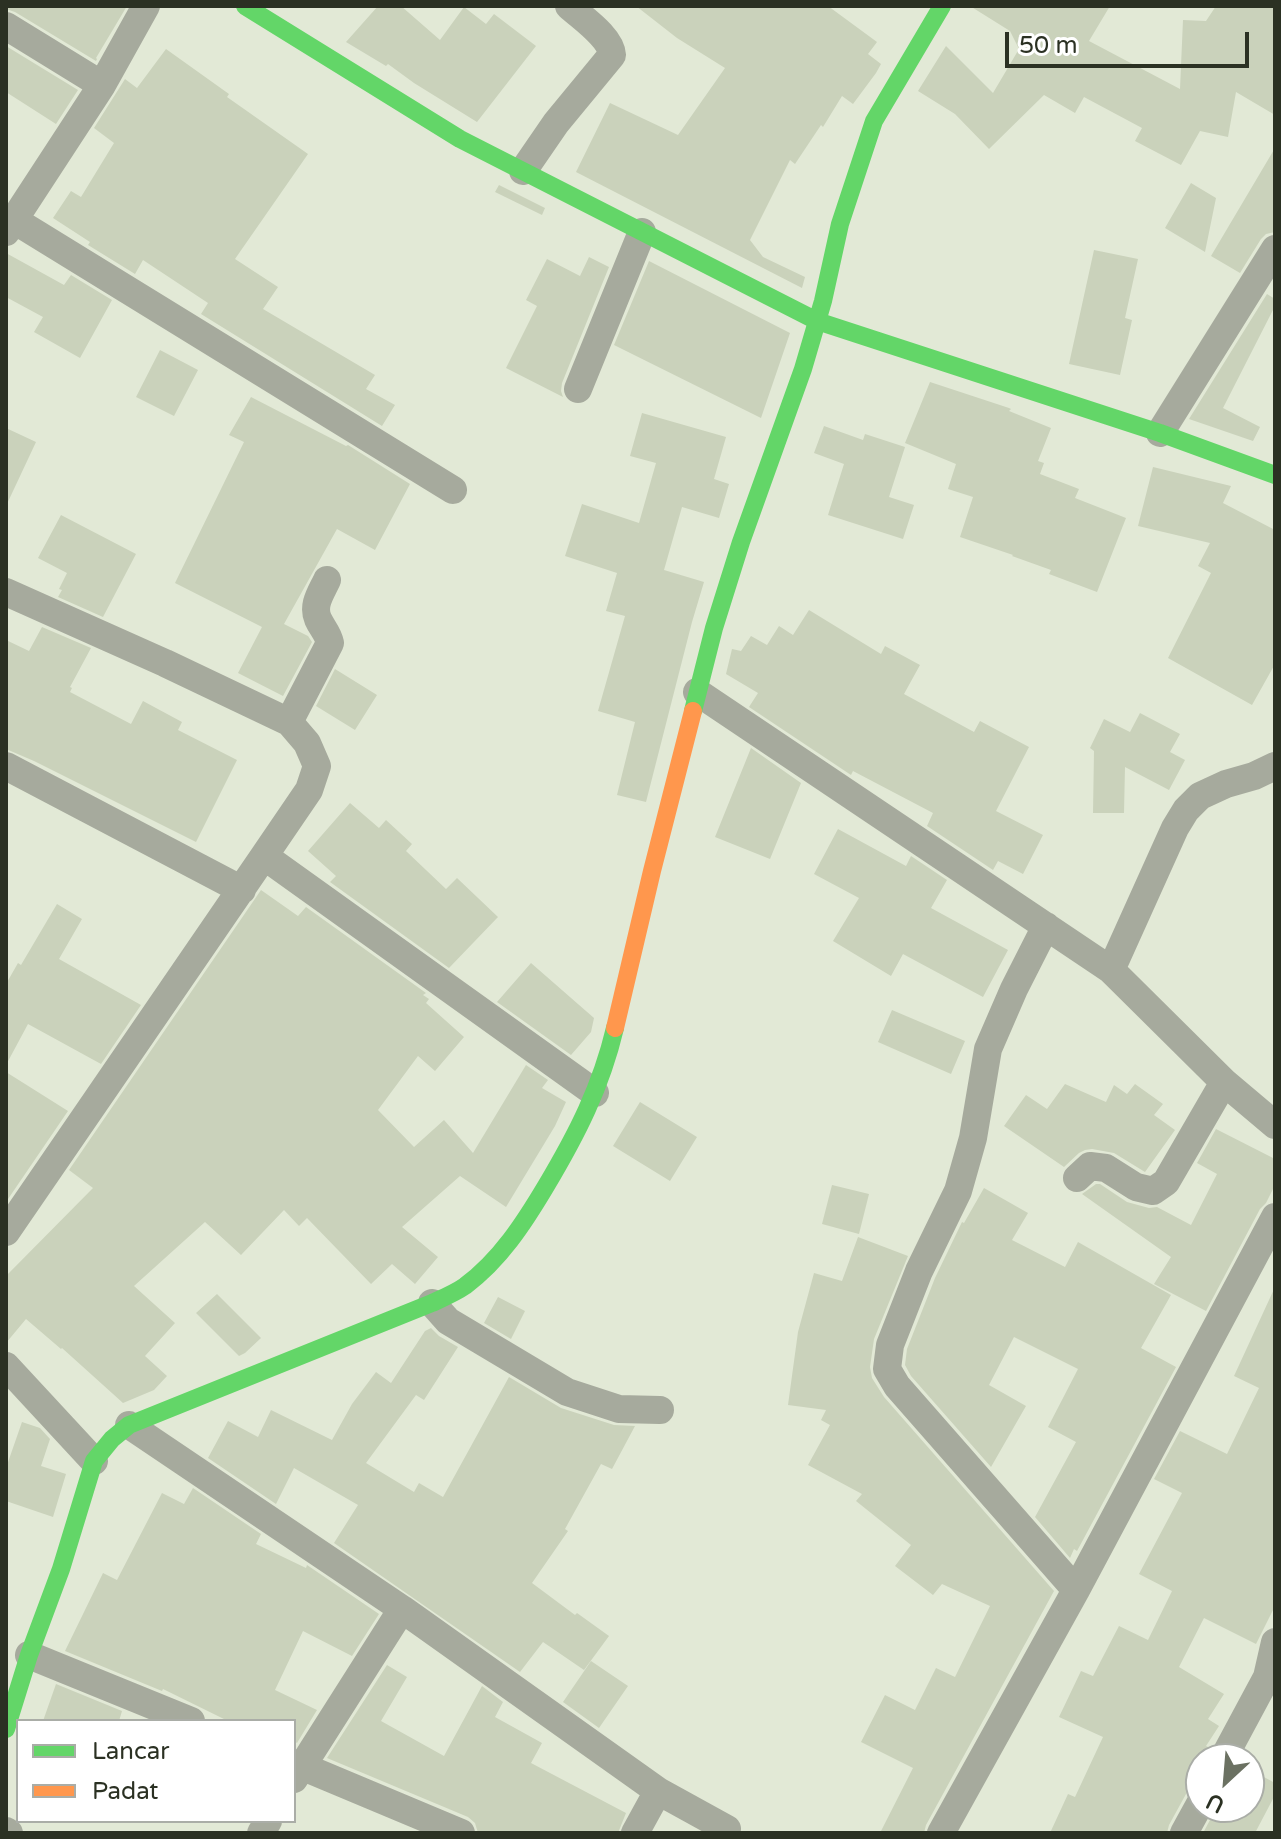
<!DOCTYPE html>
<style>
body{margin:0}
#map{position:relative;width:1281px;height:1839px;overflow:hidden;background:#e2e9d6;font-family:"Varela Round",sans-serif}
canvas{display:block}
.frame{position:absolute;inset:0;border:8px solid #2b3123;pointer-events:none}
.legend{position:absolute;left:16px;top:1719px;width:280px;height:104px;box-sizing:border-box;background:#fff;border:2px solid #aaada7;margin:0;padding:10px 14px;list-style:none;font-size:24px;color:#2b3123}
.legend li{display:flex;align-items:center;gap:16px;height:40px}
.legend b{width:40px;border:2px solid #aaada7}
.north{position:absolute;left:1185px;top:1743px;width:80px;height:80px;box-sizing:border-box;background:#fff;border:2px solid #aaada7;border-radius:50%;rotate:206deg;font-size:22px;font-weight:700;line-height:32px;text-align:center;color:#2b3123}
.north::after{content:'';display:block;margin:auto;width:28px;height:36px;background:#6b7162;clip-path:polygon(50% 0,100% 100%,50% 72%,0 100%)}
.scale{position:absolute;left:1005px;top:32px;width:244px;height:36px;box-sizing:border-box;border:4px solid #2b3123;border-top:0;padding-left:10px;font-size:24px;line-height:28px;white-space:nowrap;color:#2b3123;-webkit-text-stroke:6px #fff;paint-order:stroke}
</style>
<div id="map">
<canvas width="1281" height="1839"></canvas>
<div class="frame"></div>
<ul class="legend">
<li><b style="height:10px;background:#63d668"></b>Lancar</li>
<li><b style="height:10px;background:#ff974d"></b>Padat</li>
</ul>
<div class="north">U</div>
<div class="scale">50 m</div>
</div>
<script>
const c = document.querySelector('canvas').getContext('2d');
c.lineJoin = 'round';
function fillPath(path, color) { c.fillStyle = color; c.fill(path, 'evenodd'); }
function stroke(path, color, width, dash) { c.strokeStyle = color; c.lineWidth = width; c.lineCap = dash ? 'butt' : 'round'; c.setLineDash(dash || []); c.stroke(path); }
fillPath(new Path2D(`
 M6 6H127L96 58 97 59 96 61 15 12 6 9Z
 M378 6H401L440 40 464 7 486 24 494 14 536 46 477 122 414 83 388 64 386 66 346 42Z
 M636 6H828L877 42 868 54 881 64 876 73 853 104 842 96 823 127 821 125 795 164 790 160 750 240 763 257 805 277 802 288 576 172 610 103 678 135 725 68 677 38Z
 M970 6H1110L1089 41 1180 89 1183 20 1206 21 1216 6H1275V115L1236 92 1228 137 1200 131 1181 165 1135 141 1142 128 1084 97 1075 113 1044 95 989 149 955 114 918 91 946 46 993 93 1019 49 1010 31Z
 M6 46 78 90 56 124 6 92Z
 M166 49 229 94 227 97 308 154 235 259 278 287 263 309 375 375 366 389 395 405 382 426 201 314 208 303 143 260 135 274 88 245 90 242 53 218 71 191 81 197 114 143 94 128 125 79 137 88Z
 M1275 148V232L1266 234 1261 239 1240 273 1211 256Z
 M1191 183 1216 198 1205 252 1165 228Z
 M499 185 545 208 542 215 495 192Z
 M1094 250 1138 259 1125 318 1132 320 1120 375 1069 364Z
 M6 253 64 285 71 275 112 300 80 358 34 332 43 317 6 297Z
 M589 257 609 267 562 383 561 391 563 397 506 368 537 306 526 300 547 259 580 276Z
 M649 261 790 333 761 418 614 345Z
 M1267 294 1275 299V306L1223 408 1260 427 1253 441 1189 419Z
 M160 350 198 370 174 416 136 397Z
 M930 382 1009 408 1011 409 1009 411 1051 428 1038 461 1044 463 1040 474 1079 489 1075 498 1126 518 1097 592 1049 574 1051 570 1012 556 1013 555 960 537 973 497 948 489 956 464 905 443Z
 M251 397 346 446 348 445 410 484 375 550 337 529 284 624 308 636 312 642 283 696 238 673 262 627 175 583 244 442 229 435Z
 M642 413 726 437 714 479 729 484 719 518 682 507 664 570 704 582 692 622 646 802 617 795 635 722 598 711 625 616 606 611 617 573 565 556 582 504 639 523 656 463 630 456Z
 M824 426 863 440 865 434 905 447 889 497 914 505 903 539 828 515 844 464 814 453Z
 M6 428 36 442 6 506Z
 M1153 467 1231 486 1223 503 1275 530V664L1252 705 1168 658 1211 573 1198 566 1210 543 1138 526Z
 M61 515 136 554 103 617 58 597 62 590 59 589 67 573 38 558Z
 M809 610 881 654 885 646 920 665 904 694 974 732 980 721 1029 747 996 811 1043 835 1023 874 998 861 993 870 927 826 933 813 853 771 851 775 749 707 758 693 726 674 732 649 741 651 751 636 767 645 779 626 793 635Z
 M42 627 91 648 70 687 72 688 70 692 131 724 143 701 182 722 178 730 237 760 196 842 34 761 6 749V640L29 651Z
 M335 669 377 695 355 730 316 706Z
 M1140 713 1180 734 1170 752 1185 760 1169 790 1125 767 1124 813H1093L1094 751 1090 748 1104 719 1130 732Z
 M751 748 801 783 770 859 715 837Z
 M350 803 379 828 386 820 412 844 406 851 446 889 457 878 498 917 449 968 330 882 336 876 308 851Z
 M838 829 906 866 911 856 947 880 931 908 1008 950 983 997 903 954 891 976 833 941 859 898 814 874Z
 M261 890 298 916 306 907 426 993 423 995 429 999 426 1003 464 1037 435 1071 418 1056 378 1110 414 1147 444 1120 473 1153 526 1065 548 1080 542 1088 566 1102 555 1126 506 1207 460 1176 402 1227 438 1257 415 1284 392 1264 371 1284 307 1218 299 1226 284 1210 241 1255 205 1222 134 1286 175 1323 145 1356 167 1376 154 1390 123 1403 62 1348 61 1349 26 1319 6 1343V1276L93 1188 69 1170Z
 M57 904 82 919 59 959 141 1005 101 1064 28 1024 6 1065V984L18 963 21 965Z
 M531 963 594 1018 591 1032 571 1055 497 1002Z
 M892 1010 965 1041 951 1074 878 1042Z
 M6 1072 68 1111 6 1202Z
 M1065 1084 1106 1102 1114 1085 1127 1094 1135 1084 1163 1104 1154 1115 1175 1130 1145 1172 1114 1153 1092 1149 1085 1150 1079 1153 1064 1167 1004 1126 1026 1095 1047 1109Z
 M640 1102 697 1137 670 1181 613 1146Z
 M1216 1129 1275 1159V1185L1266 1203 1260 1209 1206 1311 1154 1284 1171 1257 1082 1194 1096 1184H1100L1127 1202 1149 1208 1157 1207 1191 1225 1217 1174 1197 1163Z
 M832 1185 869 1194 859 1234 822 1224Z
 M984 1188 1028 1213 1012 1240 1065 1267 1078 1242 1171 1295 1141 1348 1176 1367 1077 1551 1074 1549 1070 1558 1035 1517 1076 1442 1048 1427 1078 1369 1014 1337 989 1385 1026 1406 991 1467 911 1376 905 1365 907 1349 935 1278 962 1222 964 1223Z
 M858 1237 908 1256 874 1339 870 1367 872 1378 884 1397 1054 1591 926 1825 924 1833H880L913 1768 861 1742 885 1695 915 1710 936 1668 955 1677 990 1606 942 1584 933 1595 895 1566 911 1545 856 1501 862 1494 808 1465 830 1425 821 1420 826 1410 788 1405 798 1332 814 1273 842 1281Z
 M1275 1287V1606L1256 1644 1204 1618 1179 1667 1224 1694 1208 1719 1219 1726 1206 1746 1210 1748 1206 1759H1201V1785L1193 1787 1186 1794 1169 1825 1167 1833H1050L1068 1794 1075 1797 1103 1737 1059 1717 1081 1671 1093 1676 1119 1626 1148 1640 1172 1591 1139 1574 1182 1493 1154 1479 1180 1431 1227 1454 1259 1388 1234 1376Z
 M217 1294 261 1338 245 1353 239 1356 196 1313Z
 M498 1297 525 1311 511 1339 484 1323Z
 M431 1328 439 1336 458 1347 424 1400 416 1395 366 1463 414 1492 419 1483 443 1497 509 1377 561 1408 614 1425 635 1426 612 1469 601 1464 565 1529 568 1531 532 1583 575 1615 577 1613 609 1636 584 1670 543 1642 520 1672 334 1543 358 1505 294 1468 276 1504 208 1458 228 1421 258 1437 271 1410 332 1440 352 1404 376 1372 391 1383 425 1331Z
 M22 1422 40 1428 50 1439 41 1466 66 1474 53 1517 6 1501V1468Z
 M193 1488 261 1534 256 1544 306 1568 307 1565 379 1614 352 1656 303 1631 275 1690 317 1710 297 1743 294 1741V1721H228L163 1689 162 1691 65 1651 103 1573 117 1580 162 1493 184 1504Z
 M591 1661 628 1686 599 1728 563 1702Z
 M387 1665 407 1677 381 1721 444 1756 482 1686 503 1702 495 1717 542 1743 531 1763 626 1813 618 1833H478L475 1823 468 1817 327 1758Z
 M56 1684 122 1711 119 1721H43Z
 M1249 1769 1275 1783V1795L1255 1833H1203L1217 1807H1249Z`), '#cad2bb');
stroke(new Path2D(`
 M6 26 102 85
 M523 171 556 123 612 55C611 37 582 18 569 6
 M14 220 453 490
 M6 232 102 85 146 6
 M578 389 642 232
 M1160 433 1275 249
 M6 592 165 663 289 722 307 743 317 766 309 790 264 856 595 1093
 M697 692 1111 970
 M289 722 330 643C328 633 322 628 318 619 312 605 321 593 327 580
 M6 766 242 890
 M1275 766 1254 776 1226 784 1200 796 1186 810 1175 828 1111 970 1224 1082 1275 1125
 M1046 926 1014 989 988 1049 973 1138 958 1191 919 1271 890 1345 887 1369 897 1386 1076 1590
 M1077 1178 1090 1166 1106 1168 1136 1187 1153 1191 1166 1182 1224 1082
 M6 1232 264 856
 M432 1303 448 1321 567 1392 619 1409 660 1410
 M6 1366 94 1461
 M129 1425 402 1609 658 1791 727 1829
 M29 1655 191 1721
 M1223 1759 1267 1677 1275 1642
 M294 1763 461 1833
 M294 1779 402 1609
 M6 1831 9 1833
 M261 1833 268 1821
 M635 1833 658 1791
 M941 1833 1076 1590 1275 1217
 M1184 1833 1201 1802`), '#a6aa9d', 28);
stroke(new Path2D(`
 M245 6 460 139 817 321 1160 433 1275 475
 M693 711 714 628 741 542 803 369 823 301 840 224 874 121 942 6
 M6 1729 29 1655 61 1569 94 1461 112 1439 129 1425 432 1303C443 1298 455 1293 465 1286 500 1260 524 1223 546 1186 577 1134 601 1087 615 1028`), '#63d668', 18);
stroke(new Path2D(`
 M615 1028 652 871 693 711`), '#ff974d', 18);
</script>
